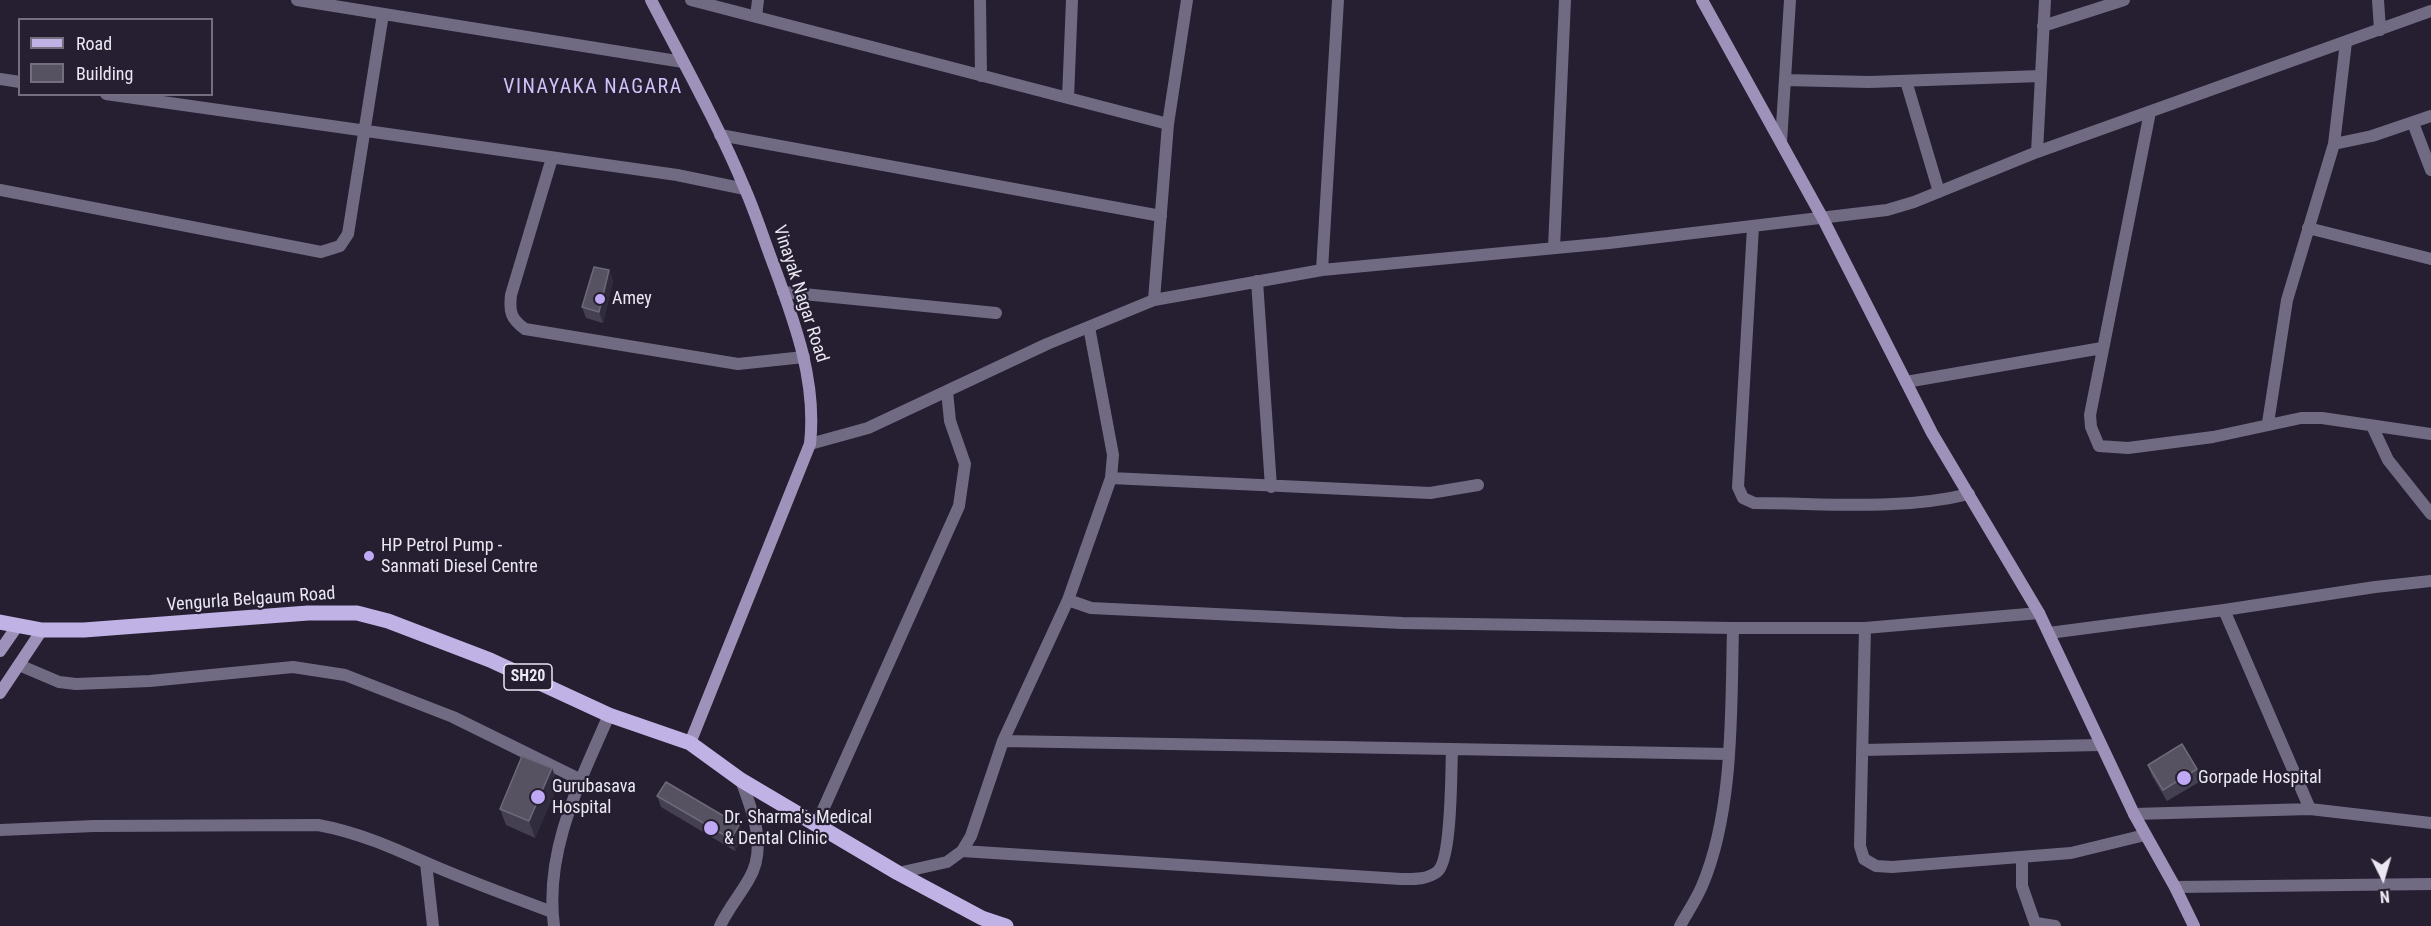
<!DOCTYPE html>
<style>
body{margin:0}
#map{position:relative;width:2431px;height:926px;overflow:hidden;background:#251f31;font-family:"Roboto Condensed",sans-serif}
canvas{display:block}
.legend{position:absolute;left:18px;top:18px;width:195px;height:78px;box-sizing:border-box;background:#251f31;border:2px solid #746f7e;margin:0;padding:8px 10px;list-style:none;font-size:18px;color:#eae7f2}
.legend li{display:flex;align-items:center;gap:12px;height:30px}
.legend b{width:30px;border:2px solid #746f7e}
.north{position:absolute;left:2353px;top:848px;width:60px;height:60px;-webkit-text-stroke:4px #251f31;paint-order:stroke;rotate:175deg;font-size:16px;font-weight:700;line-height:24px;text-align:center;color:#eae7f2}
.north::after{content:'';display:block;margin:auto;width:21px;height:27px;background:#eae7f2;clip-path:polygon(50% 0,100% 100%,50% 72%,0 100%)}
</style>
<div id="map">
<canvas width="2431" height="926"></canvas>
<ul class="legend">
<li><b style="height:8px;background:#c0b2e5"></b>Road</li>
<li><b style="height:16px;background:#565262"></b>Building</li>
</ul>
<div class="north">N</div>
</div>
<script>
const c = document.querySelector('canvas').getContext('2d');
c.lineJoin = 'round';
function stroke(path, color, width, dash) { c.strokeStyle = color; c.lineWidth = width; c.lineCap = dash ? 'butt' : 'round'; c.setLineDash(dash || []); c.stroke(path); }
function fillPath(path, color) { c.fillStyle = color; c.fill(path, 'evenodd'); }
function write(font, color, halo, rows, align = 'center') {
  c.font = font + ' "Roboto Condensed",sans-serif'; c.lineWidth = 4.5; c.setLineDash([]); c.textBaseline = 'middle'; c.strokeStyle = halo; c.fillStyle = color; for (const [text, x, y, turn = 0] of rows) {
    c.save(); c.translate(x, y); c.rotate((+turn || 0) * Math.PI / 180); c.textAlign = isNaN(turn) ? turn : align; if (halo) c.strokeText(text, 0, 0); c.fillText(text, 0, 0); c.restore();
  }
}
stroke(new Path2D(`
 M297 0 683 62
 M691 0 1168 124
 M980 0 981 76
 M2378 0 2380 30
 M756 17 758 0
 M2043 26 2124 0
 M0 79 20 82
 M1785 80 1869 82 2041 76
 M1906 81 1939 192
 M106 94 677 175 745 189
 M1068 98 1072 0
 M2150 112 2090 415 2091 427 2099 446 2128 448 2213 437 2301 418H2322L2431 434
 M2413 123 2431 170
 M720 135 1161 216
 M1781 142 1790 0
 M2334 144 2372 136 2431 116
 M2037 152 2045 0
 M552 158 511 295C509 312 511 319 525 329L738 364 804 357
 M0 190 321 252 340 246 348 234 383 14
 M1753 227 1738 487 1743 498 1754 503C1824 503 1900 511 1969 494
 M2308 228 2431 259
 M1554 248 1565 0
 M1322 270 1338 0
 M1257 281 1271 487
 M783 292 996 313
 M1154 300 1168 124 1187 0
 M1906 382 2102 348
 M2268 423 2287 300 2334 144 2346 42
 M2373 428 2388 460 2431 514
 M810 444 868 428 1047 344 1154 300 1322 270 1609 243 1887 210 1914 202 2037 152 2431 11
 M1111 478 1430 493 1478 485
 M1068 600 1091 608 1402 623 1733 628H1865L2039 613
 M2224 610 2310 809
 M1865 628 1860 846 1864 859 1876 866 1892 867 2071 853 2145 835
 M2049 633 2224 610 2375 587 2431 581
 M19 665 59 682 76 684 150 681 293 667 345 675 453 717 581 780
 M1003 741 1729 754
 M1862 750 2100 745
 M2134 814 2310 809 2431 823
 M817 823 959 506 965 464 950 421 947 391
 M0 830 94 826 318 825C357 832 391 847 427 863 468 881 510 896 552 912
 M962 851 1401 879C1413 879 1426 880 1437 872 1452 861 1451 772 1452 749
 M2022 857V886L2036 926
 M426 863 433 926
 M898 873 947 862 962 851 971 836 1003 741 1068 600 1111 478 1113 455 1089 327
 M2175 887 2431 884
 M2036 923 2055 926
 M554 926C544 851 580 782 609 715
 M720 926C728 909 740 895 749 879 768 847 752 811 741 780
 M1680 926C1687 913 1696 900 1702 886 1734 811 1731 709 1733 628`), '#716a83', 12);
stroke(new Path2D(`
 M651 0C683 62 718 124 745 189 756 214 764 240 774 266 795 323 817 382 810 444L690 743
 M1702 0 1822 217 1932 433 2039 613 2134 814 2175 887 2194 926
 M0 651 18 625
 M0 693 42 630`), '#9e92ba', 12);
stroke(new Path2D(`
 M0 622 42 630H84L308 613H357L388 621 490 660 609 715 690 743 741 780 898 873 982 918 1006 926`), '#c0b2e5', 15);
fillPath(new Path2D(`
 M609 270 613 281 603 323 586 318 582 307Z
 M2148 765 2197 769 2201 781 2167 801 2152 776Z
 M552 768 558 785 535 838 506 825 500 809Z
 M657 796 739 825 743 836 735 851 661 807Z`), '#444051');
fillPath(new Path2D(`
 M609 270 613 281 603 323 599 312Z
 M552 768 558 785 535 838 529 821Z
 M739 825 743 836 735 851 731 839Z`), '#302b3d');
const building = new Path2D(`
 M594 267 609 270 599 312 582 307Z
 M2182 744 2197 769 2163 790 2148 765Z
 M522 756 552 768 529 821 500 809Z
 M666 782 739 825 731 839 657 796Z`);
fillPath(building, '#565262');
stroke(building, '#6d6979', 1.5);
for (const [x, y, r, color] of [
 [600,299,6,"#bfa9f4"],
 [369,556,6,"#bfa9f4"],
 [2184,778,8,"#bfa9f4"],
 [538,797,8,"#bfa9f4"],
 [711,828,8,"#bfa9f4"]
]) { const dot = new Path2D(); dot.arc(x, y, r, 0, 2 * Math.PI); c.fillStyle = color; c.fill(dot); stroke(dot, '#251f31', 2); }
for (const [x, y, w] of [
 [528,677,48]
]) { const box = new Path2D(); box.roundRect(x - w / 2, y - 13, w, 26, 4.5); c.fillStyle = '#251f31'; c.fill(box); stroke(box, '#eae7f2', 1.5); }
write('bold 16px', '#eae7f2', null, [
 ["SH20",528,677]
]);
write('18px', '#eae7f2', '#251f31', [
 ["Vinayak Nagar Road",800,294,72],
 ["Vengurla Belgaum Road",251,600,-4]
]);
write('18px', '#eae7f2', '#251f31', [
 ["Amey",612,299],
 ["HP Petrol Pump -",381,546],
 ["Sanmati Diesel Centre",381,567],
 ["Gorpade Hospital",2198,778],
 ["Gurubasava",552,787],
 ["Hospital",552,808],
 ["Dr. Sharma's Medical",724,818],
 ["& Dental Clinic",724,839]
], 'left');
c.letterSpacing = '1.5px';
write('20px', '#d1c1f9', '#251f31', [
 ["VINAYAKA NAGARA",593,88]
]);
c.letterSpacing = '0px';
</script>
